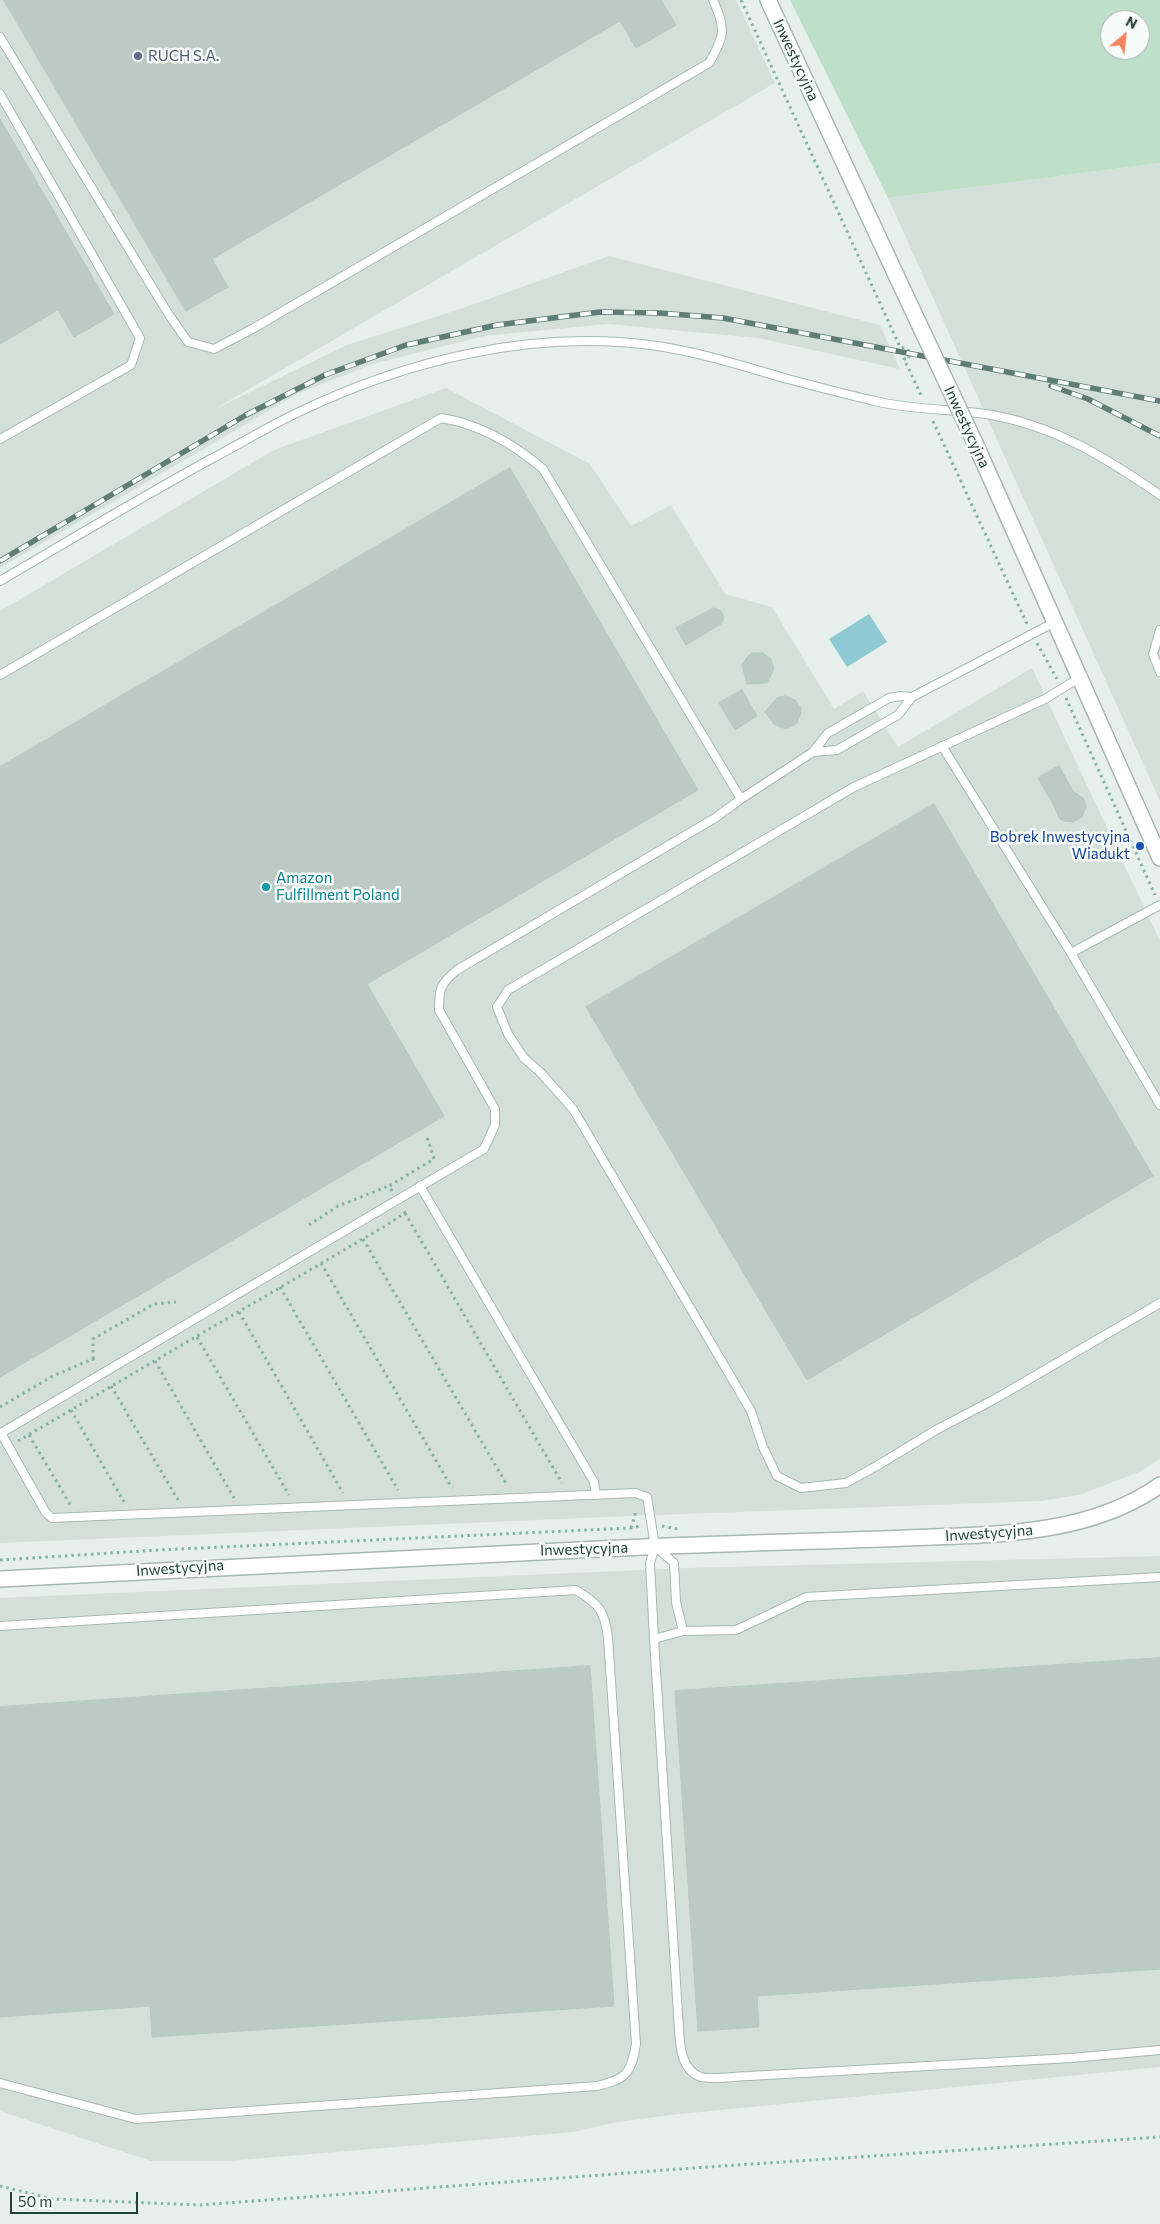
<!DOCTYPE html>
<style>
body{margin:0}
#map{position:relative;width:1160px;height:2224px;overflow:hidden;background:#e6efeb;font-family:Commissioner,sans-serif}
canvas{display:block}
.north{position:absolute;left:1100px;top:10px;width:50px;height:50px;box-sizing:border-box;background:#f7fbf9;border:1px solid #a3b1ad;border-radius:50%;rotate:28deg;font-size:14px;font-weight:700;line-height:20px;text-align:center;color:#24423a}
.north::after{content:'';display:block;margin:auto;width:18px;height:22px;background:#f4845f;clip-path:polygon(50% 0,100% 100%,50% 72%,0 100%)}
.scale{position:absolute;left:10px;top:2192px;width:128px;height:22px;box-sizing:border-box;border:2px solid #24423a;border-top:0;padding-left:6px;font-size:15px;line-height:18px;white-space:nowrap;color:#24423a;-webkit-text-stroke:4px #f7fbf9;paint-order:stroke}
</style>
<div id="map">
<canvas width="1160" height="2224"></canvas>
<div class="north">N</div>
<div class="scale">50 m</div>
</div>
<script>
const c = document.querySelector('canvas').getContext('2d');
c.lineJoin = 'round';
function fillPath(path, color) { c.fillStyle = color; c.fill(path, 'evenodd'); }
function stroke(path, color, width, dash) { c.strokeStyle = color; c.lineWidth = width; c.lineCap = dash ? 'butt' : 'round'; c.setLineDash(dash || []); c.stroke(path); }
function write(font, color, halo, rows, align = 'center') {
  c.font = font + ' Commissioner,sans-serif'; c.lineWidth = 5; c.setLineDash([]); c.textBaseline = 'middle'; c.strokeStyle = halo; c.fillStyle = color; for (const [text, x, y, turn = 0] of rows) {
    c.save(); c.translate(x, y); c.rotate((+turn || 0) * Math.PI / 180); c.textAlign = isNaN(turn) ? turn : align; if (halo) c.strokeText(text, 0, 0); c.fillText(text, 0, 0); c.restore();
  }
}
fillPath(new Path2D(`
 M0 0H736L775 83 213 410 347 345 460 309 609 256 880 325 900 369 758 338 608 324 484 336 373 364 299 393 0 568Z
 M1160 163V801L888 198Z
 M446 388 590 464 631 526 671 505 725 594 772 607 834 709 863 691 898 747 1032 668 1160 941V1459L1139 1472 1079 1495 1040 1501 630 1516 0 1543V611L274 450Z
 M1160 1556V2067L670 2115 612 2123 574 2132 228 2161H151L0 2111V1598L687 1568Z`), '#d4dfda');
fillPath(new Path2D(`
 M790 0H1160V163L888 198ZM1110 20H1140V50H1110Z`), '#bfe0c8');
fillPath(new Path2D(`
 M869 614 887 642 847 667 829 639Z`), '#8ec9d4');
const building = new Path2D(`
 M4 0H661L676 25 636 48 620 21 212 259 228 287 186 311Z
 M0 119 114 314 74 337 58 310 0 344Z
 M510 468 698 790 367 984 444 1116 0 1377V767Z
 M714 608 721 611 724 617 721 624 686 645 676 628Z
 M752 653H763L771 659 774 669 767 683 747 684 742 665 748 656Z
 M742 690 757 716 735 730 719 703Z
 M785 696 795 700 801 708V713L797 723 789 728H783L774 724 765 712 777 698Z
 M1059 766 1073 791 1083 798 1085 802 1086 807 1082 817 1073 822 1063 821 1059 818 1054 806 1038 778Z
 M934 804 1153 1176 807 1380 586 1007Z
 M1160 1658V1969L757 1996 759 2027 698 2031 675 1691Z
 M590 1666 614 2006 152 2037 150 2006 0 2017V1707Z`);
fillPath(building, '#bbcac4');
stroke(building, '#b8c9c2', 1);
const service = new Path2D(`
 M0 37 169 315 188 342 214 349 254 328 709 63C725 36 726 28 713 0
 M0 94 140 338 131 365 0 439
 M0 581C70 540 140 498 211 459 240 444 269 426 299 412 407 360 531 330 650 345 696 351 740 365 784 378 814 386 844 394 875 401 911 410 949 409 986 414 1054 425 1105 457 1160 495
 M1160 630 1153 654 1160 672
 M0 675 441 418C479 424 515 445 543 469L741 799
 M1079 678 1045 699 854 787 508 990 497 1007 508 1034 524 1058 541 1073 573 1109 751 1411 763 1447 777 1476 801 1488 846 1483 880 1464 936 1430 995 1399 1160 1303
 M942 746 1071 953 1160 1105
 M813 752 837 750 898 715 912 697 1055 622
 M1071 953 1160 905
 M420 1186 594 1482 596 1495
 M657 1548 674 1563 676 1602 683 1631
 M1160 1577 806 1597 736 1630 683 1631 654 1639 678 2014C680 2035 677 2069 701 2077 712 2080 737 2076 749 2076L1071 2058 1160 2050
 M0 1626 576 1590C599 1604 605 1611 608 1638L636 2044C631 2074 626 2079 597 2086L136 2119 0 2083
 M654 1639 650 1563 655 1546 647 1497 635 1493 52 1518 46 1513 1 1433 484 1149 495 1125V1109L439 1010C439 989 440 984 457 970L715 818 741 799 813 752 828 733 889 698 900 696 912 697`);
const minor = new Path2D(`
 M768 0 896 275
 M975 443 1160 858
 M0 1579C207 1567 415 1557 623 1548 709 1544 795 1542 881 1539 974 1534 1081 1541 1160 1485`);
stroke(service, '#a8b8b2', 10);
stroke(minor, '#a8b8b2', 18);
stroke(new Path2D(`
 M741 0 900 347 908 349 909 359H904L922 397
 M933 421 1027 624
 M1037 643 1057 679
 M1066 698 1155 895
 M392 1191 389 1186 434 1159 427 1137
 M405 1213 562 1483
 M309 1225 338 1206 389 1186
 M363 1239 507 1485
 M321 1263 452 1488
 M280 1287 398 1490
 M239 1312 343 1493
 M197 1337 289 1495
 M93 1359V1339L154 1304 176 1302
 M155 1361 234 1498
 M111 1386 178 1500
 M0 1407 53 1376 93 1359 96 1364
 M71 1410 124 1502
 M29 1435 71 1506
 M18 1441 385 1226 405 1213 403 1209
 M662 1526 678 1529
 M631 1528 635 1515V1509
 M0 1560 158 1550 631 1528 641 1526
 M0 2186 52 2199 200 2205 707 2167 1160 2137`), '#86b3a5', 3, [2.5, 4]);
stroke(service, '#fff', 8);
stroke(minor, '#fff', 15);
const rail = new Path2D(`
 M1051 386 1088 399 1160 436
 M0 561 246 415 325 375 406 345 497 325 600 312 659 313 723 318 1160 401`);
stroke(rail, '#5f7d75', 5.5);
stroke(rail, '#f7fbf9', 4, [11]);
const minorBridge = new Path2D(`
 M896 275 975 443`);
stroke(minorBridge, '#a8b8b2', 18, []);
stroke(minorBridge, '#fff', 15);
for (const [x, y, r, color] of [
 [138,56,5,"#5c6f8a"],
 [1140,846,5,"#1a4fb4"],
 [266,887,5,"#0f9aa8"]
]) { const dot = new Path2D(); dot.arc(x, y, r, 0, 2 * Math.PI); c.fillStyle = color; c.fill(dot); stroke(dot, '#f7fbf9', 2); }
write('15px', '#4e5e75', '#f7fbf9', [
 ["RUCH S.A.",148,56]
], 'left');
write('15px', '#24423a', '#f7fbf9', [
 ["Inwestycyjna",796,60,65],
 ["Inwestycyjna",967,427,65],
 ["Inwestycyjna",989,1533,-4],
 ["Inwestycyjna",584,1549,-2],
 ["Inwestycyjna",180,1568,-4]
]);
write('15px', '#164399', '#f7fbf9', [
 ["Bobrek Inwestycyjna",1130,837],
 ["Wiadukt",1130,854]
], 'right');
write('15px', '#0d838f', '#f7fbf9', [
 ["Amazon",276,878],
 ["Fulfillment Poland",276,895]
], 'left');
</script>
